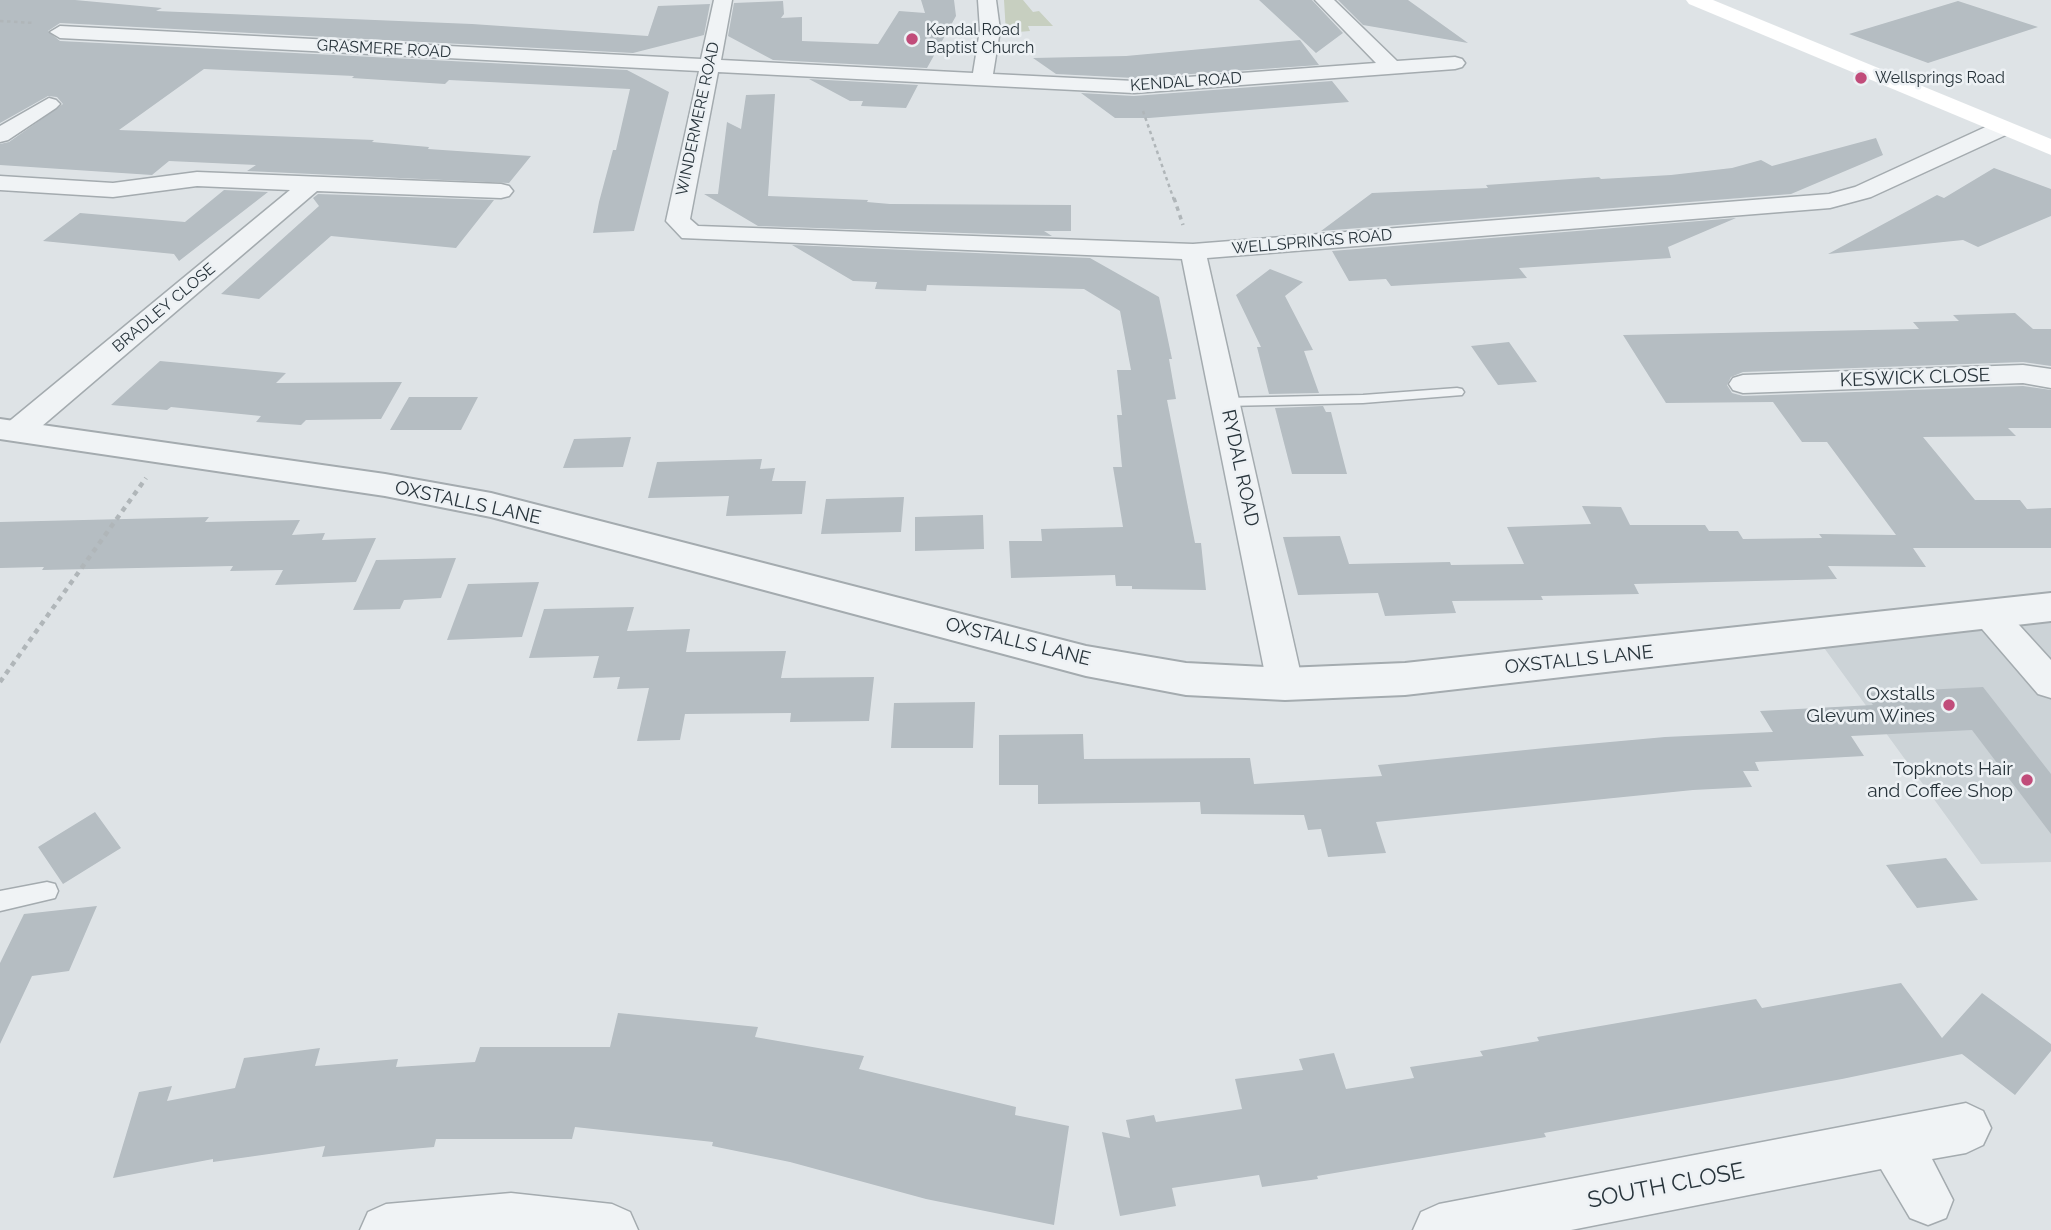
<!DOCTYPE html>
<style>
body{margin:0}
canvas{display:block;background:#dee3e6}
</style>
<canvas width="2051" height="1230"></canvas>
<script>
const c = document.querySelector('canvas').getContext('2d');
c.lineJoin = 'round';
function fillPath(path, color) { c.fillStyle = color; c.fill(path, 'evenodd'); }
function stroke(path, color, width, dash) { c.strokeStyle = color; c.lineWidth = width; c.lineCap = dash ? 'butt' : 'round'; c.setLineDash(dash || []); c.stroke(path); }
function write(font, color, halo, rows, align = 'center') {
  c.font = font + ' Raleway,sans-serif'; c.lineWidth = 5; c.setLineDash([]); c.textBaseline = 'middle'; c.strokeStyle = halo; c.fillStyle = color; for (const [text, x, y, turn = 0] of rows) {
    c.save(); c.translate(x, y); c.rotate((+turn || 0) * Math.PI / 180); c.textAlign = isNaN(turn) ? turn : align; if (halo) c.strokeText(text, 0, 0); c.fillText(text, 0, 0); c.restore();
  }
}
fillPath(new Path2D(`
 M2051 607V862L1981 864 1814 634Z`), '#ccd3d7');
fillPath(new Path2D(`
 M1004 0H1023L1033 12 1039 11 1053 26H1028L1030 31 1006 33Z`), '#c7cfc0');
fillPath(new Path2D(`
 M0 0H75L162 8 156 11 472 24 648 36 658 6 710 4 704 35 633 53 60 23 48 31 60 41 627 70 669 92 634 231 593 233 599 202 613 150H616L630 89 449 80 445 84 352 78 354 76 204 69 119 130 374 140 372 142 429 147 428 149 531 156 509 183 247 171 256 165 169 161 152 175 0 165V144L9 142 63 104 57 97 48 96 0 123Z
 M921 0H954L956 16 927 68 773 60 728 36 734 3 783 1 784 14 781 18 802 17V41L878 44 899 11 925 13Z
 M1259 0H1312L1343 33 1316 53Z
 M1338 0H1408L1468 43 1363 25Z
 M1958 1 2038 27 1928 63 1849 34Z
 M1300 40 1319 65 1134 78 1056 74 1033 58 1126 56Z
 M809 79 918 85 906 108 861 106 863 101H850Z
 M1332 81 1349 102 1149 118H1115L1081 93 1134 96Z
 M775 94 768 196 868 200 867 202 890 204 1071 205V231H1044L1052 236 758 226 704 194H718L727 122 741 129 746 95Z
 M1876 138 1883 155 1791 194 1321 231 1372 193 1488 188 1486 185 1599 177 1601 179 1671 175 1732 168 1761 160 1772 166Z
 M1994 168 2051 189V216L1978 247 1963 240 1828 254 1937 195 1944 198Z
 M224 190 268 192 179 261 174 254 43 241 80 213 185 222Z
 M318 194 494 200 456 248 331 236 259 299 221 294 319 206 313 198Z
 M1736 218 1668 247 1671 258 1519 268 1527 278 1391 286 1386 279 1349 281 1332 251Z
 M792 245 1090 258 1159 297 1172 359H1169L1176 399 1167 400 1195 543H1201L1206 590 1132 589V586H1116L1115 575 1011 578 1009 541H1042L1041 529 1123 527 1113 467H1122L1117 415H1122L1117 370H1131L1120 311 1084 289 927 285 926 291 875 289 877 282 853 281Z
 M1270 269 1303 282 1285 296 1313 350 1304 351 1319 393 1269 394 1257 347H1261L1236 295Z
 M2015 313 2033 329H2051V366L2023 362 1743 372 1731 377 1727 385 1732 393 1743 396 2023 386 2051 390V428H2008L2016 436 1923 437 1975 500H2020L2027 509 2051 508V548H1913L1926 567 1828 566 1837 579 1634 584 1639 594 1541 596 1543 600 1452 601 1456 613 1385 616 1378 593 1298 595 1283 537 1340 536 1349 564 1450 562 1451 565 1524 564 1507 527 1591 524 1582 506 1621 507 1630 525H1705L1709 531H1738L1743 539 1822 538 1819 534 1896 535 1827 442H1802L1773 402 1666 403 1623 335 1919 329 1913 322 1959 321 1953 315Z
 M1509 342 1537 382 1498 385 1471 346Z
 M160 361 286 373 276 383 402 382 381 419 306 420 301 425 256 422 261 416 171 407 167 410 111 405Z
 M409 397H478L461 430H390Z
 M1323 406 1326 412H1331L1347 474H1292L1275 408Z
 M631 437 623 467 563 468 574 439Z
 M762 459 760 469 775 468 772 481H806L802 514 726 516 729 496 648 498 657 462Z
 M904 497 901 532 821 534 826 499Z
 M983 515 984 549 915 551V517Z
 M209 517 205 522 300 520 292 535 325 533 322 540 376 538 356 582 275 585 283 570 230 571 233 566 42 570 44 567 0 568V522Z
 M456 558 441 598 404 600 400 609 353 610 376 560Z
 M539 582 522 637 447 640 468 584Z
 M634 607 627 631 690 629 686 652 786 651 781 678 874 677 869 721 790 722 791 713 685 714 680 740 637 741 649 688 617 689 620 677 593 678 599 656 529 658 544 609Z
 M1983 687 2051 774V834L1972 730 1851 736 1864 756 1755 762 1759 771H1743L1752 787 1693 790 1376 822 1386 853 1328 857 1321 829 1308 830 1304 815 1201 814 1200 802 1038 804V785H999V735L1083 734 1084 759 1250 758 1254 784 1382 776 1378 765 1555 747 1665 737 1773 732 1760 711 1873 705 1865 693Z
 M975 702 973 748H891L894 703Z
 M95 812 121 848 63 884 38 847Z
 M1946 858 1978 900 1917 908 1886 865Z
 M97 906 69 971 32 976 0 1044V963L24 914Z
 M1901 983 1942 1038 1982 993 2051 1044V1051L2015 1095 1962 1054 1842 1079 1544 1133 1546 1137 1317 1176 1318 1179 1262 1187 1259 1175 1172 1188 1176 1206 1120 1216 1102 1132 1130 1138 1126 1120 1154 1115 1156 1122 1242 1109 1235 1079 1303 1070 1299 1059 1334 1053 1346 1089 1414 1078 1410 1067 1483 1056 1480 1051 1539 1041 1537 1037 1756 999 1762 1008Z
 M618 1013 758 1027 755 1037 864 1056 859 1069 1016 1107 1015 1115 1069 1126 1054 1225 926 1199 790 1162 712 1146 713 1142 575 1127 572 1139H436L434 1147 322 1157 325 1146 213 1162V1159L113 1178 139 1092 172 1086 167 1101 235 1088 244 1058 320 1048 315 1066 398 1059 396 1067 475 1062 480 1047H610Z`), '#b5bdc2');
const service = new Path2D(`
 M1457 388 1462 389 1464 392 1462 395 1363 403 1226 406 1219 402 1226 398 1363 395Z
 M47 882 55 884 58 891 55 898 0 911V891Z`);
const minor = new Path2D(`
 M714 0H732L721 60 973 73 980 30 978 0H996L1000 30 993 74 1134 81 1376 63 1315 0H1334L1397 61 1455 57 1462 59 1465 63 1462 67 1455 69 1134 93 718 72 690 219 698 226 1193 244 1829 194 1855 187 1992 124H2008L2011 129 2008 134 1871 197 1830 208 1207 258 1303 684 1298 694 1285 698 1272 694 1267 684 1182 259 682 238 666 221 699 71 60 38 50 32 60 26 701 59Z
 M49 98 56 100 60 104 56 108 8 140 0 142V126Z
 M197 172 501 184 509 186 513 191 509 196 501 198 317 191 28 438 17 440 6 438 2 431 6 424 290 190 197 186 113 197 0 190V176L113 183Z
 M2023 365 2051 369V388L2023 383 1743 393 1733 390 1729 384 1733 378 1743 375Z
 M1988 600 2000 604 2051 660V698L2038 694 1976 622 1971 613 1976 604Z
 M1966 1103 1983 1111 1991 1128 1983 1145 1966 1153 1932 1159 1953 1200 1946 1218 1928 1225 1910 1218 1881 1169 1571 1230H1413L1421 1212 1439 1204Z
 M511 1193 612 1204 630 1212 638 1230H360L368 1212 386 1204Z`);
const tertiary = new Path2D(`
 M0 419 385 474 491 493 1086 646 1186 663 1285 668 1405 663 2051 593V621L1405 695 1285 700 1186 695 1086 676 491 517 385 496 0 439Z`);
stroke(service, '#a4abaf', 3);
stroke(minor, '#a4abaf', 3);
stroke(tertiary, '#a4abaf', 4);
stroke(new Path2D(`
 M0 21 34 23
 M1143 111 1174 200`), '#b0b6b9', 2.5, [3.5, 3.5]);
stroke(new Path2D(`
 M1174 198 1183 225`), '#b0b6b9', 3.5, [4.5, 4.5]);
stroke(new Path2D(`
 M0 682 146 478`), '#b0b6b9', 4.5, [5, 5]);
fillPath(service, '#f0f3f5');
fillPath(minor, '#f0f3f5');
fillPath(tertiary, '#f0f3f5');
fillPath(new Path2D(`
 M1686 0H1713L2051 139V155L1689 4Z`), '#fff');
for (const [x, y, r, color] of [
 [912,39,7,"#c14c7a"],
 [1861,78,7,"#c14c7a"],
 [1949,705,7,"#c14c7a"],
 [2027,780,7,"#c14c7a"]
]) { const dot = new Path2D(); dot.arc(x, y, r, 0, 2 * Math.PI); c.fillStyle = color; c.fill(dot); stroke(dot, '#edf1f4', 2.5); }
write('16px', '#28343b', '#edf1f4', [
 ["Kendal Road",926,30],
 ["Baptist Church",926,48],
 ["Wellsprings Road",1875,78]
], 'left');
write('16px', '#28343b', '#edf1f4', [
 ["GRASMERE ROAD",384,49,3],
 ["KENDAL ROAD",1186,82,-4],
 ["WINDERMERE ROAD",698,119,-78],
 ["WELLSPRINGS ROAD",1312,242,-5],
 ["BRADLEY CLOSE",164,308,-40]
]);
write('19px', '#28343b', '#edf1f4', [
 ["KESWICK CLOSE",1915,378,-2],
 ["RYDAL ROAD",1240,468,78],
 ["OXSTALLS LANE",468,503,12],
 ["OXSTALLS LANE",1018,642,14],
 ["OXSTALLS LANE",1579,660,-6]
]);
write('19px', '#28343b', '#edf1f4', [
 ["Oxstalls",1935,694],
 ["Glevum Wines",1935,716],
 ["Topknots Hair",2013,769],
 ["and Coffee Shop",2013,791]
], 'right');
write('23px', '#28343b', '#edf1f4', [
 ["SOUTH CLOSE",1666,1186,-11]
]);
</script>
